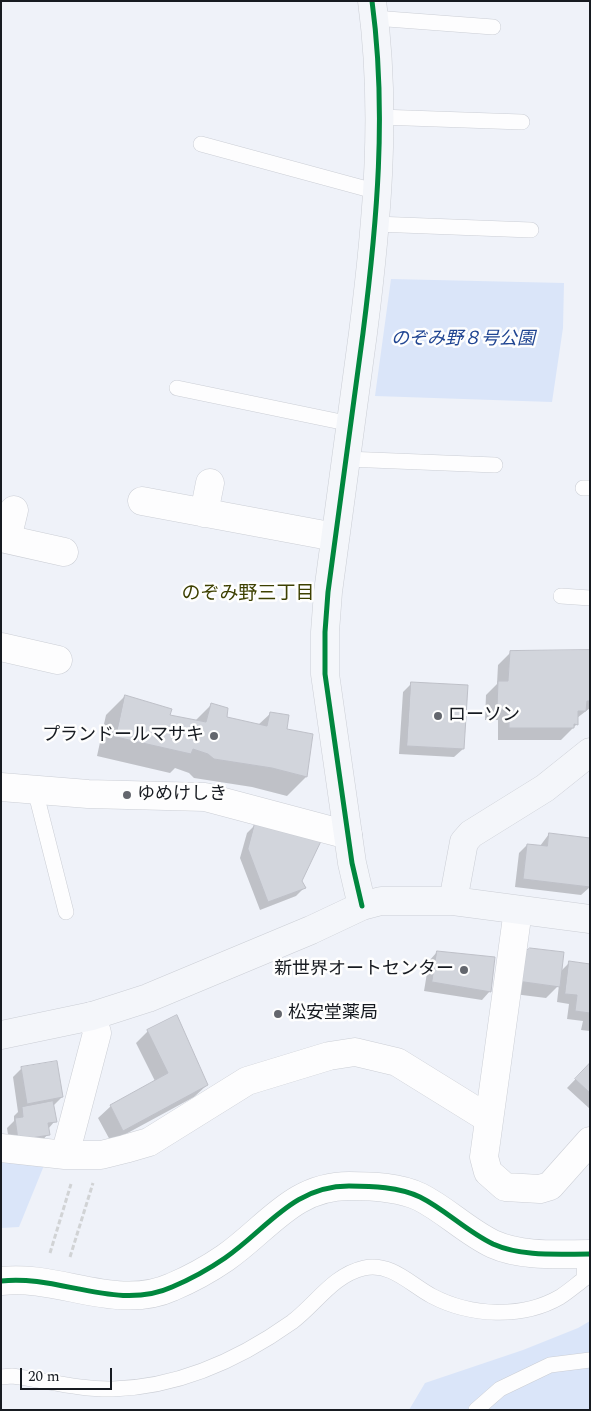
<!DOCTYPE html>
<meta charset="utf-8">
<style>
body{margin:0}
#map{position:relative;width:591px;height:1411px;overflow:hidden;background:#eff2f9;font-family:Spectral,serif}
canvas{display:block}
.frame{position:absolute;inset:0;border:2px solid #171b21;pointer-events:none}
.scale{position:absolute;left:20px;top:1368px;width:92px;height:22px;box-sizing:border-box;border:2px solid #171b21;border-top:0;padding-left:6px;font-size:15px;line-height:18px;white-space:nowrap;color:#171b21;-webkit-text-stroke:4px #fefefe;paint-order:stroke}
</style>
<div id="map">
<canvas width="591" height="1411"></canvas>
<div class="frame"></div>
<div class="scale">20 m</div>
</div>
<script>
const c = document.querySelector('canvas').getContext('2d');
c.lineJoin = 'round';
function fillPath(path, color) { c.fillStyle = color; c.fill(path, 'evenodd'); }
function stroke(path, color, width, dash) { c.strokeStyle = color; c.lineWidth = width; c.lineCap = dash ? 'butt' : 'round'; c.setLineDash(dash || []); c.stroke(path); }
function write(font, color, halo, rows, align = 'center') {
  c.font = font + ' Spectral,"Noto Sans JP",serif'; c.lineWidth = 5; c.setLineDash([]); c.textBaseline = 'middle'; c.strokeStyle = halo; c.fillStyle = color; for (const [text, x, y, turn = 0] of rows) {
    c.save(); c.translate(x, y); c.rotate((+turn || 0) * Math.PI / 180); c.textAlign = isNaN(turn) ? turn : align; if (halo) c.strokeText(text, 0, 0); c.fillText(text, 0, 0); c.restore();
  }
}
fillPath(new Path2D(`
 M391 279 564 283 563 328 552 402 375 396Z
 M1 1157 45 1163 19 1227 1 1228Z
 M590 1321V1410H409L425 1383 523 1350 578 1328Z`), '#dae5f9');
fillPath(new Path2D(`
 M590 651V708L577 718V724L561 740H498V720H485L486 695 497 684 498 665 510 653Z
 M412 683 463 749 454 757 399 754 403 692Z
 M125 696 169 716 195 721 211 705 226 718 258 725 271 713 286 730 311 735 306 777 287 796 252 787 194 778 189 773 175 768 170 773 97 756 106 715Z
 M256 824 304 888 296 896 260 910 240 858 247 833Z
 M549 834 590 839V887L581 895 515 887 519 853 527 845 540 846Z
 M437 952 490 991 482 1000 424 991 429 961Z
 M570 962 590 965V1031L581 1030 583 1021 567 1019 569 1004 557 1002 559 985 546 998 506 993 508 970 560 972Z
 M148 1031 207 1085 194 1097 111 1142 98 1118 111 1106 155 1081 136 1043Z
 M590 1064V1109L567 1088Z
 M21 1069 62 1097 53 1106 55 1121 48 1129V1134L40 1143 10 1148 7 1128 14 1121V1116L18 1112 13 1077Z`), '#0003');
const building = new Path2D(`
 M590 650V701H587L586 711H578V725L574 724V728H509V708H497L498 681H508L510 651Z
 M411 682 468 685 464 749 407 746Z
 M125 695 172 709 170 715 206 722 211 703 228 708 227 717 267 726 270 712 289 715 287 729 313 734 307 777 272 768 214 759 208 754 193 749 191 754 116 737Z
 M255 823 322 839 302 881 306 888 268 902 248 849Z
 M549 833 590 838V887L523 879 527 844 547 846Z
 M530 948 564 952 560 987 517 981 520 956Z
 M437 951 495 957 491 992 432 982Z
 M569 961 590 964V1013L575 1011 577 995 565 994Z
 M177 1015 208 1085 123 1131 110 1105 168 1073 147 1030Z
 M57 1061 63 1097 27 1104 21 1067Z
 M590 1063V1093L575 1079Z
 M53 1101 57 1122 48 1123 50 1135 18 1140 15 1118 23 1117 22 1107Z`);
fillPath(building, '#d2d5dc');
stroke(building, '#bec0c8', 1);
const lane = new Path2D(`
 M374 18 493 27
 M379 117 522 122
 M201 144 378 192
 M375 224 531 230
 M177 388 351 424
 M346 459 495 465
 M583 488H590
 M561 596 590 598
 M35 790 66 912
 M1 1377 12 1376C45 1380 80 1390 113 1389 178 1387 240 1359 292 1322 316 1304 333 1275 364 1268 391 1262 411 1285 432 1296 470 1316 522 1319 560 1297 568 1292 576 1285 584 1279L585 1254
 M476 1410 500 1389 550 1365 590 1360`);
const street = new Path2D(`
 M142 501 335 537
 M204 513 210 483
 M1 538 64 552
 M7 539 14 510
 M1 647 58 660
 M1 787 88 794 205 797 348 835
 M518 910 484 1157 488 1172 505 1187 540 1189 550 1186 590 1141
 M1 1148 65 1155H101L125 1149 149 1142 247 1081 329 1056 355 1052 397 1062 489 1119
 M65 1155 97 1033 92 1016
 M1 1281C58 1274 117 1312 172 1287 191 1279 209 1269 225 1258 268 1228 293 1186 349 1186 372 1186 399 1187 420 1197 446 1210 466 1231 493 1244 522 1257 558 1254 590 1254`);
const secondary = new Path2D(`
 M453 901 464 842 471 834 545 788 590 752
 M362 906 352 863 325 674V632L328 592C340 505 352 419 363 333 377 223 387 112 372 1
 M1 1035 92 1016 148 998 311 930 362 906 381 901H453L590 919`);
stroke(lane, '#cbced5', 16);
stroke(street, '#cbced5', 29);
stroke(secondary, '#cbced5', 29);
stroke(new Path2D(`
 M50 1253 71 1184
 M70 1257 93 1183`), '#d1d3d5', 3, [5, 2.5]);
stroke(lane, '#fdfdfe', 15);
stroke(street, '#fdfdfe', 28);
stroke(secondary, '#f4f6fa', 28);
stroke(new Path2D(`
 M362 906 352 863 325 674V632L328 592C340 505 352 419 363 333 377 223 387 112 372 1
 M1 1281C58 1274 117 1312 172 1287 191 1279 209 1269 225 1258 268 1228 293 1186 349 1186 372 1186 399 1187 420 1197 446 1210 466 1231 493 1244 522 1257 558 1254 590 1254`), '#00873e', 5);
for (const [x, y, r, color] of [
 [438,716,5,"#63666d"],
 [214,736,5,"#63666d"],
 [127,795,5,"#63666d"],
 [464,970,5,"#63666d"],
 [278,1014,5,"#63666d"]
]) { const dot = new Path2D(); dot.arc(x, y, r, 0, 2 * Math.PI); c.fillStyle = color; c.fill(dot); stroke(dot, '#fefefe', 2); }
write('italic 18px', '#204592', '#fefefe', [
 ["のぞみ野８号公園",463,340]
]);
write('18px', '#171b21', '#fefefe', [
 ["ローソン",448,716],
 ["プランドールマサキ",204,736,"right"],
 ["ゆめけしき",137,795],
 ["新世界オートセンター",454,970,"right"],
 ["松安堂薬局",288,1014]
], 'left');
write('19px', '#3d4000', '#fefefe', [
 ["のぞみ野三丁目",248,595]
]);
</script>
